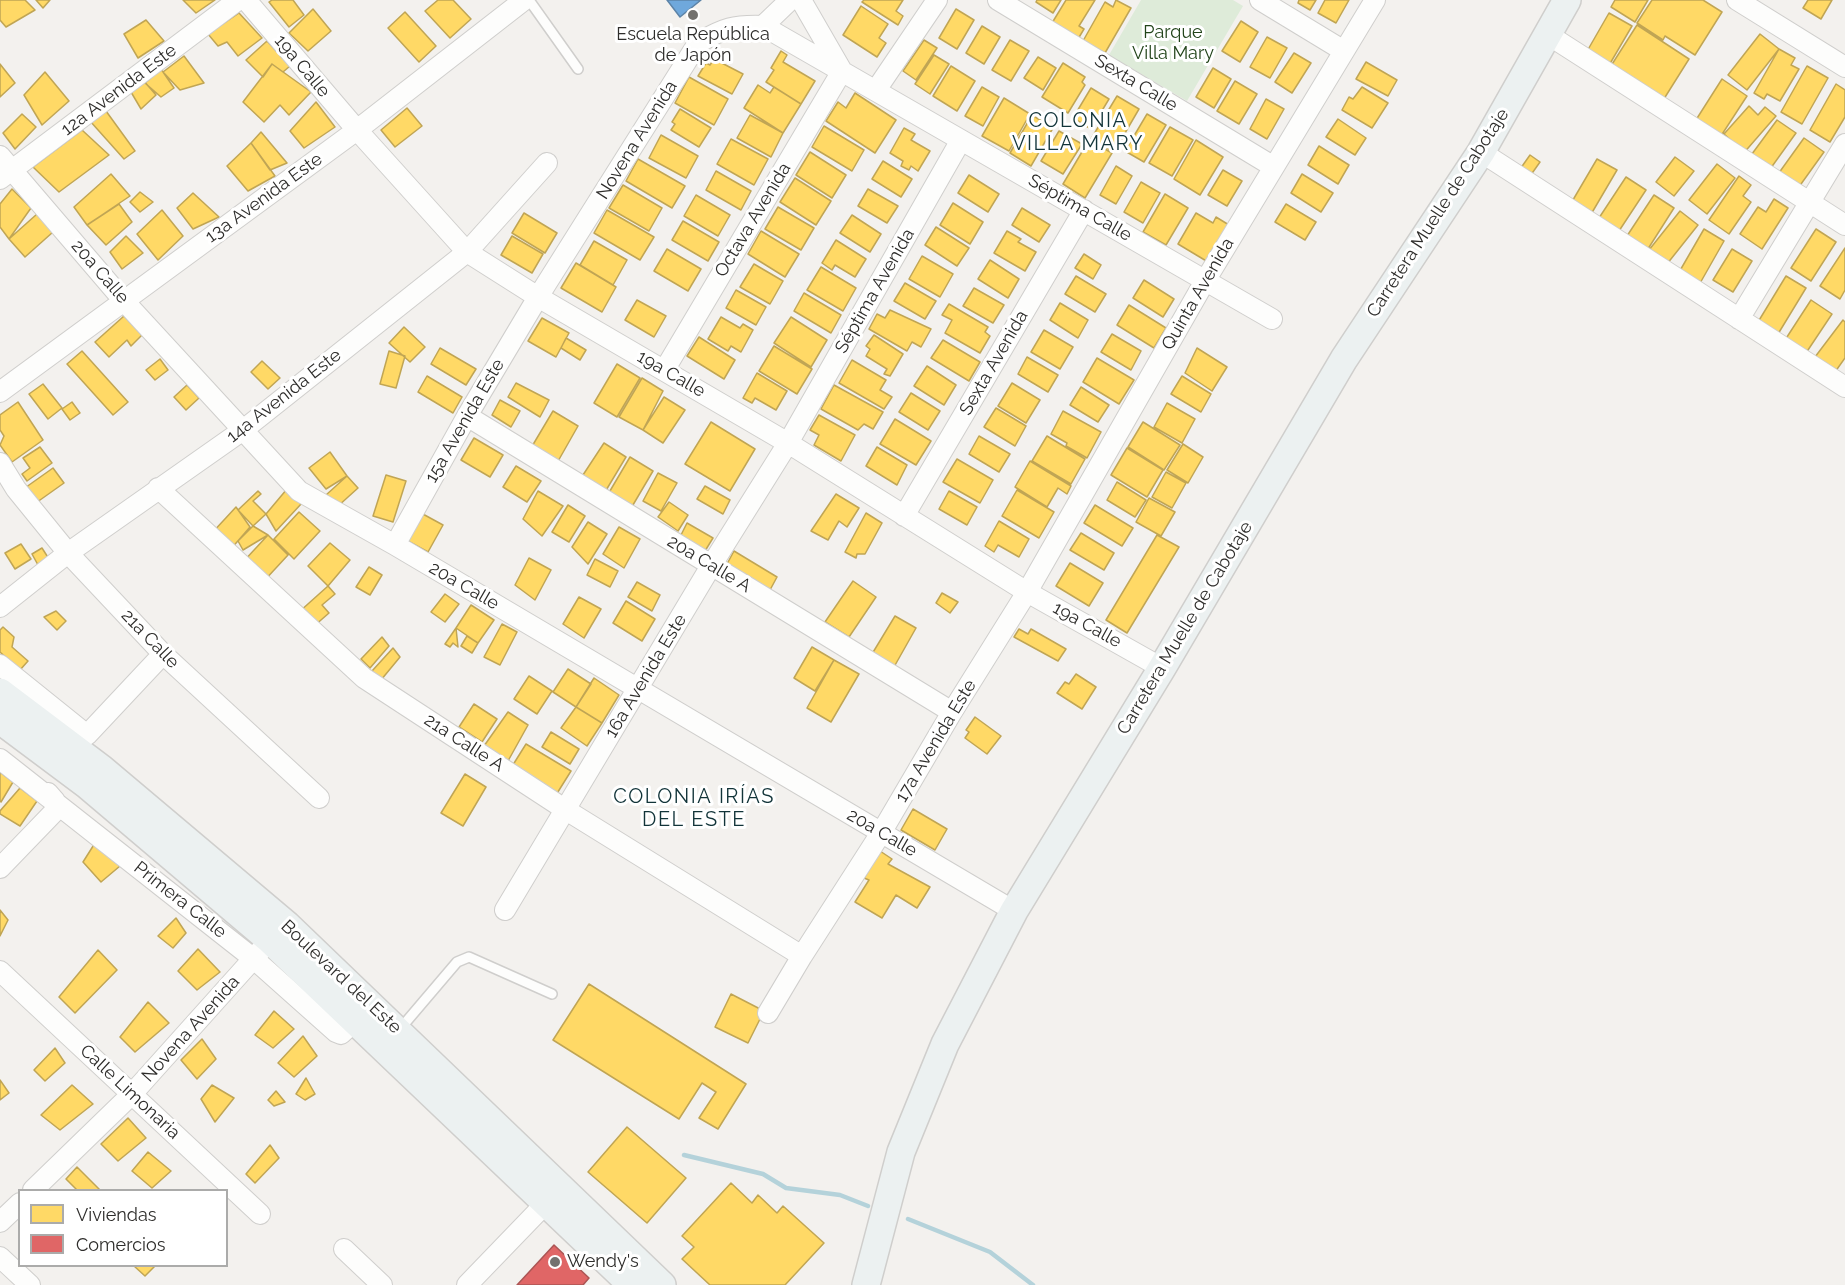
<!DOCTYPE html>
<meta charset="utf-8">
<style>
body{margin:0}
#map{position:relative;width:1845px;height:1285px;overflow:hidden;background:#f3f1ee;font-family:Raleway,sans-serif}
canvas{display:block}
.legend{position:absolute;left:18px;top:1189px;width:210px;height:78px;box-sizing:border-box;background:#fff;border:2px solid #ababaa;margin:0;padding:8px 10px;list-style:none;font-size:18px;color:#2e2d2b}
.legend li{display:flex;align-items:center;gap:12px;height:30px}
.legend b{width:30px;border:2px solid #ababaa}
</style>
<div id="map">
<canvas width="1845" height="1285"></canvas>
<ul class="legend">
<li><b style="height:16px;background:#ffd966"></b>Viviendas</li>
<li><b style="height:16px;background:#e06666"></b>Comercios</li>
</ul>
</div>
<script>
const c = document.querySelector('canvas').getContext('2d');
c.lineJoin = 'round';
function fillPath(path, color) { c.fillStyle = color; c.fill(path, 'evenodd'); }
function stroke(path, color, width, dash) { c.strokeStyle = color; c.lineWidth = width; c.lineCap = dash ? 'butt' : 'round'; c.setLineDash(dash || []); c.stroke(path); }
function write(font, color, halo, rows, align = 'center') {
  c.font = font + ' Raleway,sans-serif'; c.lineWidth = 6; c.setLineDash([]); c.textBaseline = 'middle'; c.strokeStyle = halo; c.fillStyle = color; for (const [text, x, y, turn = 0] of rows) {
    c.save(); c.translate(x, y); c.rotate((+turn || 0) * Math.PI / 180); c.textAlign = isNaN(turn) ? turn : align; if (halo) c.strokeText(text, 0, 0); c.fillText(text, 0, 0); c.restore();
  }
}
fillPath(new Path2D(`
 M1141 0H1233L1243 6 1187 101 1109 55Z`), '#deebd9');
const homes = new Path2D(`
 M0 0H25L35 10 6 27 0 20Z
 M36 0H50L43 8Z
 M183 0H215L196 13Z
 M272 0H293L304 15 289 27 269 2Z
 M438 0H453L471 19 450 38 425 11Z
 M864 0H903L896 11 903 16 898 25 862 2Z
 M1037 0H1061L1053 13 1036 2Z
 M1066 0H1095L1079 26 1084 29 1078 39 1052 23Z
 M1116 0 1131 8 1105 53 1083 41 1105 2 1113 7Z
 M1299 0H1316L1310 10 1298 3Z
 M1325 0H1349L1336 23 1318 13Z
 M1615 0H1648L1635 22 1611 7Z
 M1652 0H1703L1722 12 1695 55 1665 36 1663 40 1637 23Z
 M1808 0H1832L1821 19 1803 8Z
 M861 6 888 24 879 38 886 43 877 57 843 35Z
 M313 9 331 31 308 51 289 33Z
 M956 9 974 20 957 49 939 38Z
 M405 12 436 46 419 62 388 28Z
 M239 13 262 38 238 56 227 42 218 46 208 34Z
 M1609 13 1632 26 1608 67 1586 53Z
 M146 20 164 41 138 58 124 34Z
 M1241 21 1258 32 1240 62 1222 51Z
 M1637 25 1689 59 1662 102 1609 69Z
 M982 26 1000 37 984 64 966 53Z
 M1760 34 1779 49 1747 90 1728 75Z
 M1267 37 1287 48 1270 78 1250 67Z
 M924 40 937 48 916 80 903 71Z
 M1010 40 1029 51 1011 81 992 70Z
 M267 41 290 66 283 72 272 64 263 77 246 60Z
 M1779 49 1795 58 1791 65 1799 69 1780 101 1767 94 1764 99 1754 93Z
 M781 51 787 55 783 62 815 81 801 104 766 82 774 70 771 68Z
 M1294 53 1311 63 1292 93 1275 82Z
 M934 55 949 64 930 94 915 84Z
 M184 56 204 83 180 90 163 72Z
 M1038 57 1056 68 1043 90 1024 78Z
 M714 59 743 74 732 94 698 76 706 63 710 65Z
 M1366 62 1397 80 1388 96 1356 79Z
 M1063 63 1085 77 1082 82 1085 85 1068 113 1042 97Z
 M0 64 15 83 0 97Z
 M272 64 311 92 289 115 280 105 264 122 243 102Z
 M951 66 975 81 957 111 933 96Z
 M1807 66 1828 78 1802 124 1781 112Z
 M1213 68 1231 79 1214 108 1196 97Z
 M161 69 174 88 161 97 145 83Z
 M45 72 69 101 42 125 24 95Z
 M689 77 728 99 714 125 675 103Z
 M1722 79 1747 96 1717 142 1694 123Z
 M143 80 156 95 141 109 131 92Z
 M1235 81 1257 94 1239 124 1217 111Z
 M1836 84 1845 90V117L1830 142 1810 130Z
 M758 85 770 93 774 87 801 104 783 133 744 108Z
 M982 87 999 97 983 126 965 116Z
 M1362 87 1388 103 1372 128 1342 110 1349 97 1353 99Z
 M1091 88 1109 99 1091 129 1073 118Z
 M855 93 896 120 875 153 826 121 838 102 846 108Z
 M1117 96 1139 109 1114 152 1091 139Z
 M1004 98 1030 114 1009 151 982 136Z
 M1266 99 1284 109 1267 139 1250 129Z
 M316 102 335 127 304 148 290 131Z
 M1749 106 1758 115 1765 107 1776 116 1742 155 1735 144 1724 134Z
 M407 108 422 126 395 147 381 130Z
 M680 109 711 128 699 147 671 130 675 124 672 122Z
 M106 111 135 151 124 159 90 121Z
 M22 114 36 127 15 149 3 133Z
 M1147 114 1166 125 1144 162 1125 151Z
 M750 115 783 133 771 157 737 138Z
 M1032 115 1053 128 1031 166 1010 153Z
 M1338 119 1366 138 1355 155 1326 137Z
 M1777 120 1796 133 1768 172 1749 158Z
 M824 126 864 150 852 171 812 147Z
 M1170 127 1193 140 1172 176 1149 163Z
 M904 128 915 134 911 140 930 151 918 171 911 166 909 170 901 166 903 161 890 153Z
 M82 130 109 155 59 192 33 167Z
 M1059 131 1082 144 1063 174 1041 161Z
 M261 132 287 163 270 170 251 143Z
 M661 135 698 156 686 178 649 158Z
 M1804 138 1824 152 1796 191 1776 177Z
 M731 139 768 159 754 185 717 164Z
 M1089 140 1112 153 1085 198 1063 184Z
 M1196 140 1223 157 1200 195 1174 179Z
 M251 143 275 176 248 191 227 166Z
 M1319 146 1349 165 1338 184 1308 165Z
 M810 152 846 175 832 198 796 175Z
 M1530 155 1540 162 1528 179 1518 172Z
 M1675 157 1694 171 1674 196 1656 182Z
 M638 159 685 186 672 208 626 181Z
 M1597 159 1617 170 1590 216 1570 205Z
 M883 161 912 179 901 197 872 179Z
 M1717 164 1735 178 1707 214 1689 200Z
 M1116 166 1132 176 1116 204 1100 195Z
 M1223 170 1242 181 1227 206 1208 195Z
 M716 171 751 191 741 210 706 190Z
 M111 174 130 196 87 225 74 207Z
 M1302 174 1333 193 1321 212 1291 193Z
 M969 175 999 194 988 212 958 193Z
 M1739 176 1751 185 1743 196 1751 202 1729 234 1709 220Z
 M1626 177 1646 190 1617 234 1597 221Z
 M795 178 831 201 816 225 780 202Z
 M1141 182 1160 193 1143 223 1124 212Z
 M623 185 662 208 649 231 609 208Z
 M12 189 31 208 9 239 0 227V204Z
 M868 189 898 206 887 223 858 206Z
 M140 192 153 202 140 212 130 202Z
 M193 193 219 217 193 229 177 208Z
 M1165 194 1188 208 1166 245 1143 232Z
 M696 195 730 215 718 236 684 216Z
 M1654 195 1674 208 1646 252 1625 239Z
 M1774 199 1788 208 1762 249 1740 234 1758 207 1766 212Z
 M953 203 983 222 970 244 940 225Z
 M119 204 132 222 106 245 87 225Z
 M1286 204 1316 222 1305 240 1275 222Z
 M778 207 814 228 801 250 765 229Z
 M1022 208 1050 225 1039 242 1012 225Z
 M162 210 183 236 158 260 137 234Z
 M607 210 654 237 640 260 594 233Z
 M1680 211 1698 225 1667 264 1649 250Z
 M524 213 557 233 545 253 512 233Z
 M1196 213 1213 223 1216 217 1229 225 1208 262 1178 244Z
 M37 214 53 232 25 257 9 239Z
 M852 215 881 234 870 252 840 233Z
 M683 221 719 242 708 261 672 240Z
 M936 227 969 248 957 266 925 245Z
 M1704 229 1724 241 1699 285 1678 274Z
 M1816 229 1836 242 1811 281 1791 268Z
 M761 231 799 254 785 277 748 254Z
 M1007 231 1021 239 1018 242 1036 252 1025 271 994 253Z
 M126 236 143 253 122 269 110 252Z
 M512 236 543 254 532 273 501 255Z
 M836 240 866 259 855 277 835 265 832 270 822 263Z
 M594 241 627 260 613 285 580 265Z
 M1845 248V290L1840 299 1820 286Z
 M667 249 701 269 688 291 654 271Z
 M1732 249 1752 261 1733 292 1713 280Z
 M1084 254 1101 265 1093 279 1075 268Z
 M922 256 953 274 940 297 909 279Z
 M990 260 1019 279 1008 298 978 279Z
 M576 263 616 287 602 312 561 288Z
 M754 264 783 281 770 304 740 287Z
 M821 267 856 288 843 311 807 290Z
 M1076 276 1106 294 1095 312 1065 294Z
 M1786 276 1806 288 1778 334 1758 322Z
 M1144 280 1174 299 1163 317 1133 298Z
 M905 283 936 301 925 319 894 301Z
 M974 288 1004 305 993 323 963 306Z
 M736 290 766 307 756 325 726 308Z
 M804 293 841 315 831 333 794 311Z
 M637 300 666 316 654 337 625 320Z
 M1811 300 1832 314 1806 353 1785 340Z
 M1060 303 1088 320 1078 338 1050 320Z
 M949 304 988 327 985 332 990 336 980 353 945 333 952 320 942 315Z
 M1129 305 1166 328 1154 348 1117 325Z
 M890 310 931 329 921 347 912 342 907 351 869 329 877 314 885 318Z
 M124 316 142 335 131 346 127 340 109 357 95 342Z
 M721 317 740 328 743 324 753 330 741 352 731 346 728 351 708 339Z
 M791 317 827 340 811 367 774 343Z
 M542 318 569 333 556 357 528 341Z
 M1843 320 1845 322V358L1835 372 1815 357Z
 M404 327 425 347 410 362 389 343Z
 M1044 330 1073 347 1060 369 1031 352Z
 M1112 334 1141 351 1131 370 1101 352Z
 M874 335 903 354 890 376 884 374 887 369 866 356 870 349 866 346Z
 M699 337 735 360 724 379 687 356Z
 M566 338 586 350 580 360 561 348Z
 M943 340 980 362 969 381 931 358Z
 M774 346 812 369 797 394 759 371Z
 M440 348 476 369 466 385 431 364Z
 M1197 348 1227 367 1212 391 1185 373Z
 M82 351 128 402 113 415 67 364Z
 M389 351 405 356 396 388 380 384Z
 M1027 357 1058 375 1048 392 1018 374Z
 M1097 358 1134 380 1119 404 1083 382Z
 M160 359 168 370 155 380 146 370Z
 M852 360 886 380 880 390 892 397 884 409 839 383Z
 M262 361 280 378 268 389 251 372Z
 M617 364 640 378 617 417 594 403Z
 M927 366 956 385 944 405 914 386Z
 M757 373 787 391 776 410 755 398 752 403 743 398Z
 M427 376 462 397 453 413 418 392Z
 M1182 376 1211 394 1201 412 1171 394Z
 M642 378 663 391 643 430 619 417Z
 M516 383 549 400 540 417 508 397Z
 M1012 383 1040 400 1026 423 998 406Z
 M43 384 62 408 48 419 29 394Z
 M187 385 199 398 186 410 174 397Z
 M834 385 883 412 873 429 864 424 858 430 821 409Z
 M1081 387 1109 405 1098 422 1070 405Z
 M911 393 940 411 928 430 899 412Z
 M664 397 685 410 663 443 643 430Z
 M500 400 520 411 511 427 492 415Z
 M18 402 43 440 12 462 0 445 4 436 0 430V415Z
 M72 402 80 413 70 420 62 409Z
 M1167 403 1195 419 1182 443 1154 427Z
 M996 408 1026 426 1015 446 984 427Z
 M553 411 578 426 557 463 531 448Z
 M1063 411 1101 432 1087 458 1066 446 1067 443 1051 434Z
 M819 415 855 435 841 461 814 445 819 435 810 430Z
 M895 419 931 441 916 465 880 444Z
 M711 422 755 449 730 491 685 464Z
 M1143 422 1180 445 1164 470 1128 447Z
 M979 436 1010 454 999 472 969 454Z
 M1047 436 1085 459 1071 484 1032 461Z
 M474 438 503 455 490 477 461 460Z
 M604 443 626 457 605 492 581 478Z
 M1183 444 1203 457 1188 483 1167 470Z
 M40 447 52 463 27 481 22 474 30 468 23 458Z
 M877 447 907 465 897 485 866 466Z
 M1127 448 1163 470 1147 497 1111 475Z
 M330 452 347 476 326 489 309 468Z
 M630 457 653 471 630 510 607 496Z
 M957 459 993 480 980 503 943 482Z
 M1030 461 1071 486 1067 494 1058 488 1047 507 1015 487Z
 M516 466 541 481 527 502 503 487Z
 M53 468 64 483 33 505 22 490Z
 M1166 472 1186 483 1172 508 1152 497Z
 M658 473 677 483 661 511 643 501Z
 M386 475 406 481 393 522 373 516Z
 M347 476 358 488 337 507 326 495Z
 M1117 482 1146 500 1135 517 1107 500Z
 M705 486 730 500 723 514 697 499Z
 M287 489 302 503 276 531 266 514Z
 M1017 490 1054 512 1039 538 1002 516Z
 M258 491 261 494 253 501 266 514 253 526 238 510Z
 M538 491 563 506 542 536 523 519Z
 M949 491 977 507 967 525 939 509Z
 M836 494 859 508 847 527 839 521 828 540 811 531Z
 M1149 498 1175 512 1161 536 1136 522Z
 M669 502 688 515 678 531 658 517Z
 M568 505 585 516 569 542 552 532Z
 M1095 505 1133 528 1122 546 1084 523Z
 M236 507 250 527 230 550 211 534Z
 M299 512 320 531 294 559 274 539Z
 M421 513 443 525 428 552 406 540Z
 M866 513 882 523 865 554H857L856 558 845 552Z
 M999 521 1029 539 1019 557 998 545 994 552 985 546Z
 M588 522 607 534 588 564 572 547Z
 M687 523 713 538 705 551 680 537Z
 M253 526 268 535 243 550 238 541Z
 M619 527 640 539 624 568 603 554Z
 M1081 533 1114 553 1104 570 1070 550Z
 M268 535 288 555 263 582 242 563Z
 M1157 535 1179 547 1127 633 1106 620Z
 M330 543 350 560 328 586 308 566Z
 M21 544 31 559 15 569 5 553Z
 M42 548 49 559 38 565 32 554Z
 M734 551 777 577 770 590 727 564Z
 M529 558 551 570 535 600 515 585Z
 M595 559 618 571 610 587 587 575Z
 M1070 563 1103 583 1089 606 1056 586Z
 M369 567 382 575 370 595 356 587Z
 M853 581 876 597 849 637 825 622Z
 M637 582 660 595 652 611 628 597Z
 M328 586 335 594 322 605 329 613 313 627 299 612Z
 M942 593 958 602 950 613 936 603Z
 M445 594 459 604 445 622 431 612Z
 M579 597 601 609 584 638 563 624Z
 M626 601 655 619 642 641 613 623Z
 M471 605 494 620 478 643 456 628Z
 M56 611 66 621 57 630 44 617Z
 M895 616 916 628 894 667 872 654Z
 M502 624 517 632 500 665 484 657Z
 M3 627 14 637 12 647 28 661 20 670 0 652V630Z
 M456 628 458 647 453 643 450 647 445 644Z
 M1019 629 1028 634 1031 629 1066 649 1058 661 1014 637Z
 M467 636 478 643 472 653 461 646Z
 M382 637 389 646 370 668 361 659Z
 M812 647 834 660 815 691 794 678Z
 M393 648 400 657 381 680 372 671Z
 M834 660 859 674 831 722 807 708Z
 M568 669 591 684 576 707 553 692Z
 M1076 674 1096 687 1082 709 1057 693 1065 682 1069 684Z
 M529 676 552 691 537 714 514 699Z
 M594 678 619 695 602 723 576 707Z
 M474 704 497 719 482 742 459 727Z
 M576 707 602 723 587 746 561 728Z
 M508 712 528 725 508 761 484 746Z
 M975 717 1001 736 987 754 965 738 969 732 966 730Z
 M551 732 579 749 570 764 542 747Z
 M526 744 571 771 556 795 511 768Z
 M0 772 13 782 1 802 0 801Z
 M465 774 486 787 463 826 441 813Z
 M20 788 37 801 20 826 0 814V811Z
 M913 809 947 829 935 850 901 830Z
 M95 843 120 866 101 882 83 862Z
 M880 851 892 859 888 864 930 887 917 908 896 895 882 918 855 902 869 880 864 878Z
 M0 910 8 920 0 936Z
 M176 918 186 933 173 948 158 936Z
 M198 949 220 972 197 990 178 971Z
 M98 950 117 970 75 1013 59 997Z
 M589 984 746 1084 718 1129 699 1118 716 1092 702 1083 679 1119 553 1040Z
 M731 994 764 1011 748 1043 715 1027Z
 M148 1002 169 1023 135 1052 120 1037Z
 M274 1011 294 1029 273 1048 255 1035Z
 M303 1036 317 1056 294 1077 278 1063Z
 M202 1039 216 1059 197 1079 181 1060Z
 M55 1048 65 1063 45 1081 34 1070Z
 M306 1078 315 1094 305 1100 296 1094Z
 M0 1080 9 1093 0 1100Z
 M72 1085 93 1104 60 1130 41 1115Z
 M212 1085 234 1098 215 1122 201 1099Z
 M276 1091 285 1102 274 1106 268 1100Z
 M128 1118 146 1138 118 1161 101 1144Z
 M627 1127 686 1178 647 1223 588 1172Z
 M270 1145 279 1158 255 1183 246 1174Z
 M148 1152 171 1171 152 1188 132 1171Z
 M77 1167 100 1190H77L66 1179Z
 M731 1183 752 1203 758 1195 777 1213 783 1206 824 1243 785 1285H710L682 1259 694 1247 682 1236Z
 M134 1266H155L145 1276Z`);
fillPath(homes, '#ffd966');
stroke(homes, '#c0a554', 1.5);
const shops = new Path2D(`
 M554 1245 589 1278 583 1285H517Z`);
fillPath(shops, '#e06666');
stroke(shops, '#ab5554', 1.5);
const schools = new Path2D(`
 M667 0H701L680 17Z`);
fillPath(schools, '#6fa8dc');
stroke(schools, '#5c83a7', 1.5);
stroke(new Path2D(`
 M684 1155 763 1174 786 1188 840 1195 868 1206
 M908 1219 990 1252 1033 1285`), '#b4d2da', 4.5);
const lane = new Path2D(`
 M529 0 578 69
 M400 1029 457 962 469 957 552 994`);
const street = new Path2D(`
 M246 0 357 130 467 252 538 297 788 443 1027 592 1162 668
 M998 0 1274 167
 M1260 0 1344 51
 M1737 0 1845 67
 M763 26 1272 319
 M1547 34 1845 225
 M876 90 937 0
 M1481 152 1845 387
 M0 156 124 301 299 491 395 545 1014 911
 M0 179 238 0
 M1739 319 1845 144
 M665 369 842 71 801 0
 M0 392 357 130 524 0
 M467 416 952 712
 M0 463 16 489 68 553 163 654 319 798
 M158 488 364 678 566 810 802 956
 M904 516 1084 210
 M395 545 467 416 538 297 698 43C724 28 734 25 763 26L790 0
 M0 607 68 553 243 430 467 252 547 163
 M0 665 87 735 163 654
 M0 759 254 959 336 1032 341 1034 355 1021
 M0 868 56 810 55 801 48 793
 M505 910 711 566 788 443 961 140
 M0 971 260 1214
 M768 1013 802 956 881 833 952 712 1027 592 1205 281 1375 0
 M33 1190 132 1094 262 949
 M0 1222 20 1203
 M344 1249 382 1285
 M0 1257 30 1285
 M467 1285 547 1202`);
const secondary = new Path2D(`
 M0 692 102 769 287 925 662 1285
 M0 720 87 785 270 940 632 1285
 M866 1285 901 1152 945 1044 1014 911 1162 668 1344 359 1481 152 1567 0`);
stroke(lane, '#cfcecc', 12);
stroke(street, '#cfcecc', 22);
stroke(secondary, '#cfcecc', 30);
stroke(lane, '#fdfdfc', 9);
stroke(street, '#fdfdfc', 20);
stroke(secondary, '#ecf1f1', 27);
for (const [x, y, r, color] of [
 [693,15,6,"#73726f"],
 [555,1262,6,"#73726f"]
]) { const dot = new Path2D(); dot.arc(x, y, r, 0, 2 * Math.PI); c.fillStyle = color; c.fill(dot); stroke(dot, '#fff', 2); }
write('18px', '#22441a', '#fff', [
 ["Parque",1173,33],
 ["Villa Mary",1173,54]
]);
write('18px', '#2e2d2b', '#fff', [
 ["Escuela República",693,35],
 ["de Japón",693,56],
 ["Wendy's",567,1262,"left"]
]);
write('18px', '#2e2d2b', '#fff', [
 ["19a Calle",302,66,50],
 ["Sexta Calle",1136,83,31],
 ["12a Avenida Este",119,90,-37],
 ["Novena Avenida",637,140,-58],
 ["13a Avenida Este",264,198,-36],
 ["Séptima Calle",1080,208,30],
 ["Carretera Muelle de Cabotaje",1438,213,-57],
 ["Octava Avenida",753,220,-59],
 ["20a Calle",100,272,49],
 ["Séptima Avenida",875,291,-60],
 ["Quinta Avenida",1198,294,-60],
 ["Sexta Avenida",994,363,-60],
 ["19a Calle",671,374,30],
 ["14a Avenida Este",284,396,-38],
 ["15a Avenida Este",465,421,-60],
 ["20a Calle A",709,564,31],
 ["20a Calle",464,586,30],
 ["19a Calle",1087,625,29],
 ["Carretera Muelle de Cabotaje",1185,628,-59],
 ["21a Calle",150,639,46],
 ["16a Avenida Este",646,676,-59],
 ["17a Avenida Este",936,741,-59],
 ["21a Calle A",464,743,33],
 ["20a Calle",882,833,30],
 ["Primera Calle",180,900,38],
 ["Boulevard del Este",341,977,43],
 ["Novena Avenida",191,1029,-48],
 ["Calle Limonaria",130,1092,43]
]);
c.letterSpacing = '1.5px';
write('20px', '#123439', '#fff', [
 ["COLONIA",1078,121],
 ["VILLA MARY",1078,144],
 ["COLONIA IRÍAS",694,797],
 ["DEL ESTE",694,820]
]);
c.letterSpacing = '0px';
</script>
